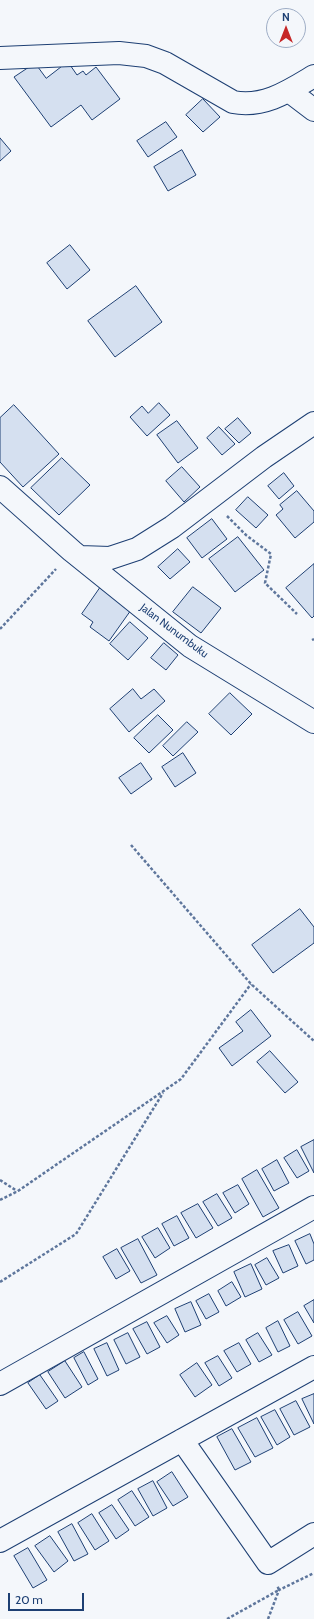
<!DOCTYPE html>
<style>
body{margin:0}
#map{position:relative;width:314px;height:1619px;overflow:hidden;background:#f4f7fb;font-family:Cabin,sans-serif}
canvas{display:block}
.north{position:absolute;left:266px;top:8px;width:40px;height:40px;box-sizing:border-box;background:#f4f7fb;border:1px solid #9eadc5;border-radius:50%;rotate:0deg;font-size:11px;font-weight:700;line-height:16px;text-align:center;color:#1d3f73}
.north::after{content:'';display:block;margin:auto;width:14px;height:18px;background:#c62828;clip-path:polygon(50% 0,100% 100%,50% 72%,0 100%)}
.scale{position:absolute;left:8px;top:1593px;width:76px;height:18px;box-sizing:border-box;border:2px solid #1d3f73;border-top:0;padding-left:5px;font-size:12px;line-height:14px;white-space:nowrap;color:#1d3f73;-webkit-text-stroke:3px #f4f7fb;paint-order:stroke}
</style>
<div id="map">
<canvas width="314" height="1619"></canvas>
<div class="north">N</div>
<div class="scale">20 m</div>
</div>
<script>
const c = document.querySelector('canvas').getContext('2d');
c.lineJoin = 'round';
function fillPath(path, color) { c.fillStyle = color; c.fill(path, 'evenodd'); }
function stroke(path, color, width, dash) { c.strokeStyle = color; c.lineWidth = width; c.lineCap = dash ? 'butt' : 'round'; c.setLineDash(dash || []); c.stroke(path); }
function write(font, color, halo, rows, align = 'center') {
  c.font = font + ' Cabin,sans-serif'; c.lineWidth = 3; c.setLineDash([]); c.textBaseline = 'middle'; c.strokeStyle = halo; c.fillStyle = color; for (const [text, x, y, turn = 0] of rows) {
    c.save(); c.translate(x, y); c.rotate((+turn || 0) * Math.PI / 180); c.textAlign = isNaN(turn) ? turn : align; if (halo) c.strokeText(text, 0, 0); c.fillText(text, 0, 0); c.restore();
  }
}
const building = new Path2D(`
 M68 62 77 75 83 71 86 75 96 67 120 99 92 120 81 105 51 127 14 77 35 63 46 78Z
 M203 99 220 117 203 132 186 115Z
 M166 122 177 137 148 157 137 141Z
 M0 138 11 151 0 161Z
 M182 150 196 175 168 191 154 167Z
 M70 245 90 270 67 289 47 263Z
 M136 286 162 322 115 357 88 321Z
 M159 403 170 415 147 436 130 417 142 406 148 413Z
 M14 405 59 454 23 487 0 462V418Z
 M238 418 251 433 239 443 225 429Z
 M177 421 198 448 178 463 157 435Z
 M219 427 235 444 222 455 207 438Z
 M62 458 90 485 59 515 31 488Z
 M182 467 200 487 184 502 166 481Z
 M284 473 294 486 279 499 268 486Z
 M297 491 314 511V522L295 538 276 515 283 509 280 505Z
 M248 497 268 515 256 528 236 510Z
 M212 519 227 539 202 558 187 538Z
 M238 537 264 570 235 592 209 559Z
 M178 549 190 562 170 579 158 567Z
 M314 564V616L312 618 286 588Z
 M193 587 221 608 201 633 173 612Z
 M100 588 131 610 109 641 90 627 93 622 82 614Z
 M130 622 148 638 128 660 110 644Z
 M164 643 178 655 166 670 151 658Z
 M133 689 141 699 154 689 165 701 129 732 110 709Z
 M230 693 252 714 231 735 209 714Z
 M158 715 173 730 149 753 134 738Z
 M187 722 198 732 173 756 163 746Z
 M183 753 196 773 175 787 162 767Z
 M141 763 152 779 131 794 119 778Z
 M300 909 314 927V943L273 973 252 945Z
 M251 1010 271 1036 232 1066 219 1048 243 1031 236 1022Z
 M270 1051 298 1082 285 1093 257 1062Z
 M314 1140V1173L301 1147Z
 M297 1150 309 1171 297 1178 284 1158Z
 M277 1160 289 1183 274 1191 262 1169Z
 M257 1170 279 1208 263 1217 242 1179Z
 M238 1185 249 1204 235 1213 223 1193Z
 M217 1194 232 1218 218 1226 203 1202Z
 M198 1204 213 1228 196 1238 181 1213Z
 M177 1216 189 1238 174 1246 162 1224Z
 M158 1228 170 1248 155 1258 142 1237Z
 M310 1234 314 1244V1260L306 1264 295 1241Z
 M138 1239 157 1275 141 1283 121 1248Z
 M289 1245 298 1266 283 1273 273 1251Z
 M117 1249 130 1271 116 1279 103 1257Z
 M267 1258 279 1278 266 1285 255 1265Z
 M251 1264 262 1289 245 1297 234 1272Z
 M232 1282 241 1297 226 1306 218 1291Z
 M209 1294 219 1312 206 1319 196 1301Z
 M314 1300V1323L304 1306Z
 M191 1302 201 1325 185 1332 175 1309Z
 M298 1312 312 1336 298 1344 284 1320Z
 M167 1316 179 1335 167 1343 154 1323Z
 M278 1321 290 1346 278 1352 266 1328Z
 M147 1322 160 1347 147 1354 133 1329Z
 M128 1333 140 1357 126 1364 114 1340Z
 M258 1333 272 1355 259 1362 246 1340Z
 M107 1343 119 1370 107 1376 94 1349Z
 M239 1343 251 1364 237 1372 224 1351Z
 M84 1352 98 1379 88 1385 74 1358Z
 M218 1356 232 1378 219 1386 205 1363Z
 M65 1361 82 1387 65 1398 48 1372Z
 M197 1363 212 1385 195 1397 180 1375Z
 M40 1375 58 1401 46 1409 28 1383Z
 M314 1394V1424L302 1399Z
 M296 1401 310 1427 294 1435 280 1409Z
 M275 1410 290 1437 277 1445 261 1417Z
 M257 1418 273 1448 255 1457 238 1428Z
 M232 1429 251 1462 235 1470 217 1437Z
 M172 1472 188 1497 173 1506 157 1482Z
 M153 1481 167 1508 153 1516 138 1489Z
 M132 1491 149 1517 135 1526 118 1500Z
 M112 1505 129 1530 116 1539 99 1513Z
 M92 1514 109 1541 95 1550 78 1523Z
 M72 1524 88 1554 74 1561 58 1532Z
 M50 1536 68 1561 54 1572 35 1546Z
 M28 1548 47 1580 33 1588 14 1556Z`);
fillPath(building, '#d5e0f0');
stroke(building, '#1d3f73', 1);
const minor = new Path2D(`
 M0 58 119 53 146 56 165 63 233 102C264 108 289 91 314 76
 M289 91 314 110
 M0 487 72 551 190 646 314 722
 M80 557 110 558 137 549 172 527 264 457 314 423
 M0 1384 314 1207
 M182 1440 268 1563 314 1534
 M0 1541 314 1367`);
stroke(minor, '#1d3f73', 24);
stroke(new Path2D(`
 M227 516 246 535 271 554 265 583 297 614
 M0 629 56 569
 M312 640 314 639
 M131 845 251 984 314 1041
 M0 1180 17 1191
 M0 1200 18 1191 181 1079 251 984
 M0 1282 76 1234 163 1093
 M227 1619 279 1590 277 1585
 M268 1619 279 1590 314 1573`), '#5e769c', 2.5, [3, 2]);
stroke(minor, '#f4f7fb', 22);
write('11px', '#1d3f73', '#f4f7fb', [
 ["Jalan Nunumbuku",174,631,37]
]);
</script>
